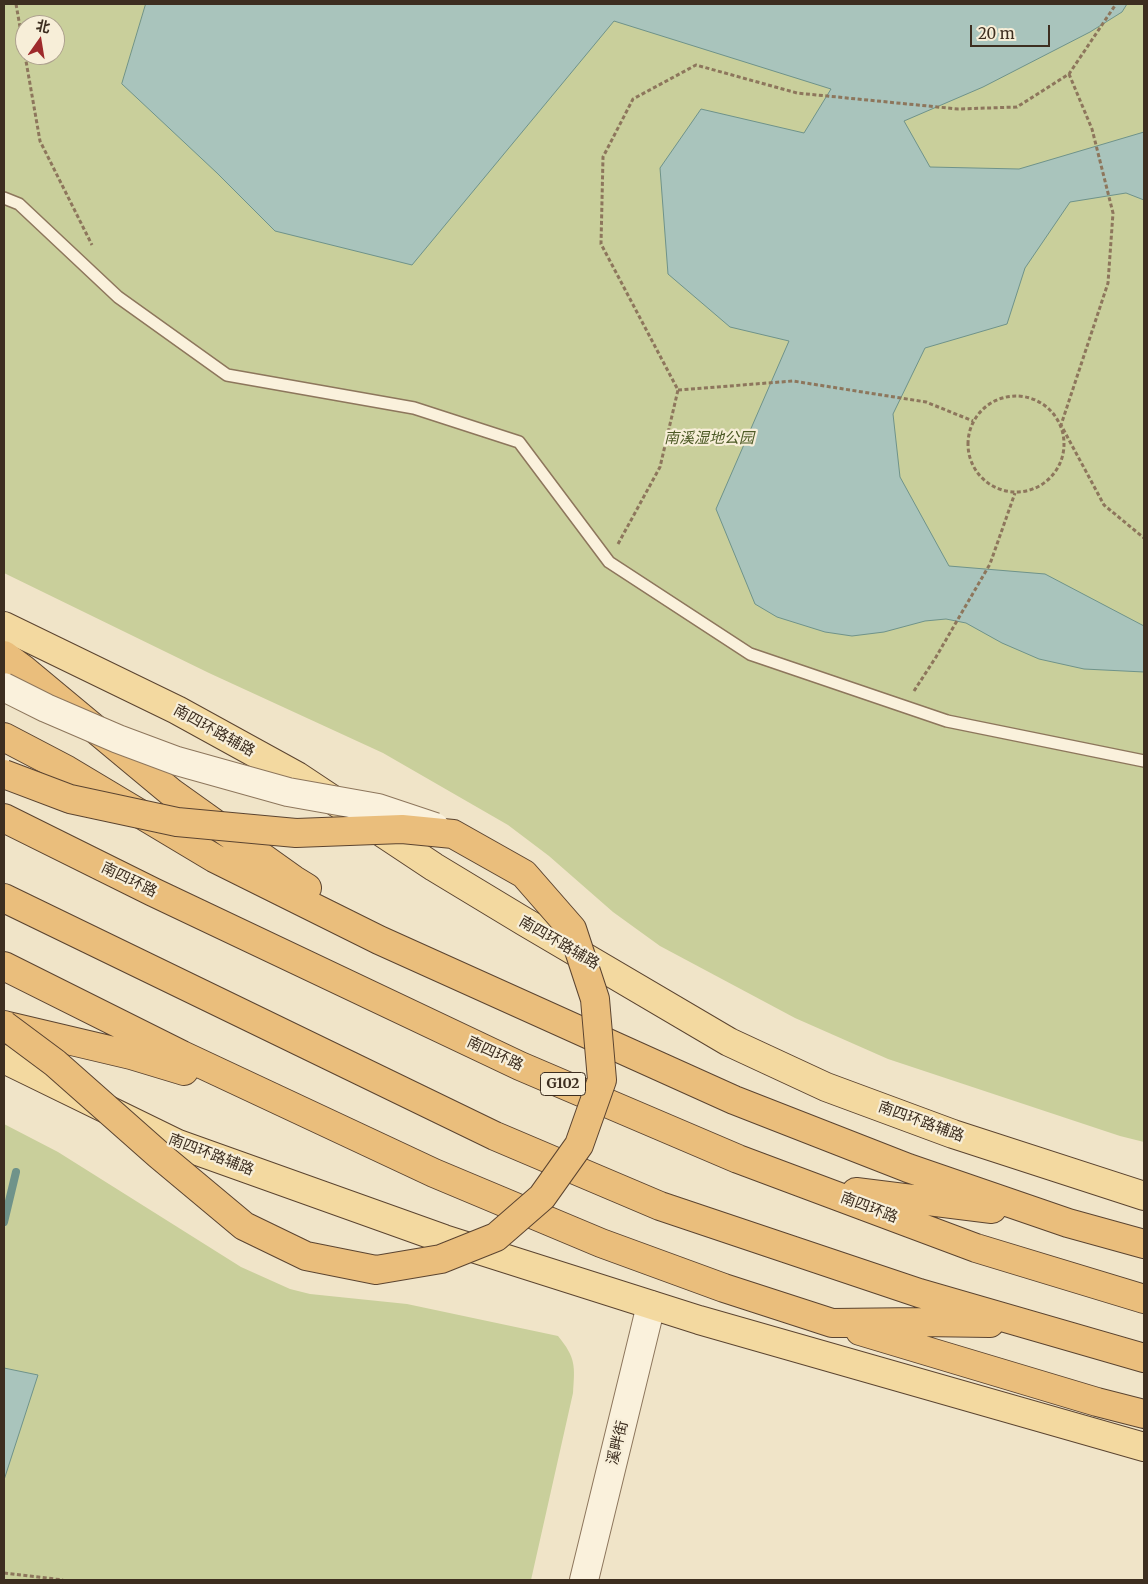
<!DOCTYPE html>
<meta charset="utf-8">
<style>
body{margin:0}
#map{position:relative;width:1148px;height:1584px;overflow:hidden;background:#f0e4c8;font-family:Merriweather,"Noto Sans SC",serif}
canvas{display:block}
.frame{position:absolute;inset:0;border:5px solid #3d2e20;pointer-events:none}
.north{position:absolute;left:15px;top:15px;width:50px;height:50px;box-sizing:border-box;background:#f7eed8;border:1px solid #ada18e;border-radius:50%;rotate:13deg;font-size:14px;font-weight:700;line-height:20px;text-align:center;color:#3d2e20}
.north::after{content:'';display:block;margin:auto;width:18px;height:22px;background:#9e2a2b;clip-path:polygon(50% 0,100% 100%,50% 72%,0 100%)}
.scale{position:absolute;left:970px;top:25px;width:80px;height:22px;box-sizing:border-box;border:2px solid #3d2e20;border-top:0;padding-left:6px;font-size:15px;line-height:18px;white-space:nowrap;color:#3d2e20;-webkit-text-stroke:4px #f7eed8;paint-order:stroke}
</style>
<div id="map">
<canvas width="1148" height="1584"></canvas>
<div class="frame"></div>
<div class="north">北</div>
<div class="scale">20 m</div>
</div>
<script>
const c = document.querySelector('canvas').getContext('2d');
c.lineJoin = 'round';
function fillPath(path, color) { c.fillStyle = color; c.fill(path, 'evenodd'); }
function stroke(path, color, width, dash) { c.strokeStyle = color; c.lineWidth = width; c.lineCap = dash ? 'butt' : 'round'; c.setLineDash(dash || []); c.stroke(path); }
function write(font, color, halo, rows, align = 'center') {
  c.font = font + ' Merriweather,"Noto Sans SC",serif'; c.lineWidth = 4.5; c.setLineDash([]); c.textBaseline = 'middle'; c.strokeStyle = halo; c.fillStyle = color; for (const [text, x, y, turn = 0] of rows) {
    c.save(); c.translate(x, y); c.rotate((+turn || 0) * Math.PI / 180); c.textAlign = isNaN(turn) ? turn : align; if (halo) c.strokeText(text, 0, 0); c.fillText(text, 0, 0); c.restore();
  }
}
fillPath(new Path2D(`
 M4 4H1144V1142L1120 1136 888 1059 795 1018 660 946 613 912 549 856 508 825 383 753 209 673 4 573ZM25 25H55V55H25Z
 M4 1124 58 1152 241 1267 290 1289 310 1294 407 1304 558 1336C576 1358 575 1366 573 1393L531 1580H4Z`), '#c9cf9b');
const water = new Path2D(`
 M146 4H1127L1122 12 1090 32 983 87 904 121 930 167 1019 169 1144 132V200L1126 193 1070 202 1025 268 1007 324 925 348 893 414 900 477 949 566 1045 574 1144 626V672L1084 669 1039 659 1002 643 966 623 946 619 925 621 884 632 852 636 825 632 777 617 755 604 716 509 789 341 730 327 668 274 660 168 701 109 804 133 831 89 614 21 412 265 275 231 217 173 122 84Z
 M4 1368 38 1375 4 1480Z`);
fillPath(water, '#a9c4bc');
stroke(water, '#6f938a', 1);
stroke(new Path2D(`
 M4 1222 16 1172`), '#6f938a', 8);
const service = new Path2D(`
 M4 198 19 204 118 297 227 375 414 408 519 442 609 562 750 654 947 721 1144 761`);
const tertiary = new Path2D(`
 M584 1580 651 1305`);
const primary = new Path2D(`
 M4 626 177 710 297 776 434 867 525 922 729 1042 826 1087 953 1134 1144 1196
 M4 1059 178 1144 444 1239 699 1320 1144 1447`);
const trunk = new Path2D(`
 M4 655 23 669 172 793 294 880 307 888
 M4 737 67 770 214 858 379 940 734 1100 908 1168 1068 1223 1144 1244
 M4 818 153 892 520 1066 738 1159 976 1248 1144 1299
 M4 898 495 1136 660 1206 919 1293 1144 1358
 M4 966 182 1055 434 1173 601 1243 724 1288 832 1323 921 1322 990 1323
 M4 1025 131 1055 184 1071
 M856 1192 992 1209
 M860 1331 1097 1402 1144 1414`);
stroke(service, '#8d765c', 14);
stroke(tertiary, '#8d765c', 30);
stroke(primary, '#5b4430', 30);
stroke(trunk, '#5b4430', 30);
stroke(new Path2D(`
 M16 4 40 141 92 245
 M1069 74 1092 129 1113 213 1108 283 1061 425 1104 505 1144 538
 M678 390 793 381 926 402 973 421
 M968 444a48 48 0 1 1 96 0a48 48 0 1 1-96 0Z
 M618 544 660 467 678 390 601 244 603 157 633 99 696 65 797 93 958 109 1017 107 1069 74 1116 4
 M914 691 936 657 990 564 1015 493
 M4 1573 63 1580`), '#8d765c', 3, [4, 2.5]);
stroke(service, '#faf1dc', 11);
stroke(tertiary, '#faf1dc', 28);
stroke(primary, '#f3d9a0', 28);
stroke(trunk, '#eabe7c', 28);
const tertiaryBridge = new Path2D(`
 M4 687 46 708 118 739 177 761 288 792 378 808 435 827`);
const trunkBridge = new Path2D(`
 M4 774 70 799 177 822 296 833 402 829 453 834 524 874 572 929 595 999 602 1080 579 1145 542 1197 496 1237 441 1259 376 1270 306 1256 244 1226 159 1155 55 1063 4 1025`);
stroke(tertiaryBridge, '#8d765c', 30, []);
stroke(trunkBridge, '#5b4430', 30, []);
stroke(tertiaryBridge, '#faf1dc', 28);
stroke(trunkBridge, '#eabe7c', 28);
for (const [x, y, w] of [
 [563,1084,45]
]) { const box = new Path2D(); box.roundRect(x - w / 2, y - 11.5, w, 23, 4); c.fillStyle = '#f7eed8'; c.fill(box); stroke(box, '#3d2e20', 1); }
write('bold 14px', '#3d2e20', null, [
 ["G102",563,1084]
]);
write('italic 15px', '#4d5a26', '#f7eed8', [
 ["南溪湿地公园",709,439]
]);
write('15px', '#3d2e20', '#f7eed8', [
 ["南四环路辅路",214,731,29],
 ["南四环路",129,880,26],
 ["南四环路辅路",559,943,30],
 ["南四环路",495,1054,25],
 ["南四环路辅路",921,1122,20],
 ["南四环路辅路",211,1155,21],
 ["南四环路",869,1208,21],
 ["溪畔街",618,1443,-76]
]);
</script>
